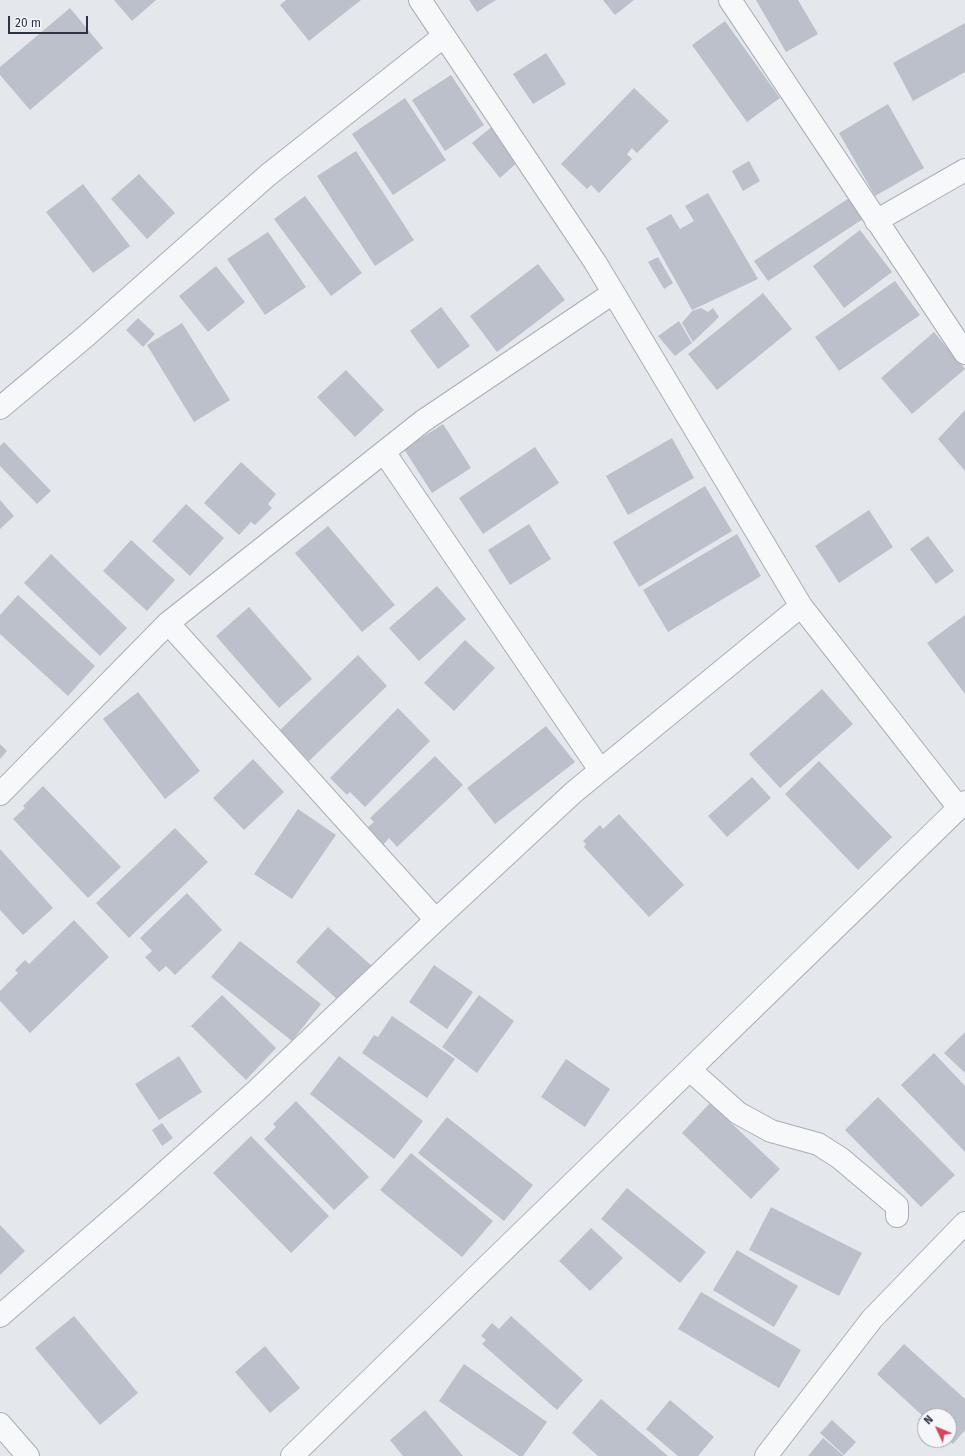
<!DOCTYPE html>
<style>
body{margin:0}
#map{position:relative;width:965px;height:1456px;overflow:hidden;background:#e4e7ec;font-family:"Fira Sans",sans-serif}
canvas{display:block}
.north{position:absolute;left:917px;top:1408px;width:40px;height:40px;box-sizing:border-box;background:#f4f6f9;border:1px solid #a4a8b1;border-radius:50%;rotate:314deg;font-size:11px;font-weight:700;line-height:16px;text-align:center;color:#2b3445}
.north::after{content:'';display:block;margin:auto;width:14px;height:18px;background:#d1495b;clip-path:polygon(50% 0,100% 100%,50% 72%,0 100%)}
.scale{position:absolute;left:8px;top:16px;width:80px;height:18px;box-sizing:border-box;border:2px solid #2b3445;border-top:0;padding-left:5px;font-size:12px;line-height:14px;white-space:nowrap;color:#2b3445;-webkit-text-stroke:3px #f4f6f9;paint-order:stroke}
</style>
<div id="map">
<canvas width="965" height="1456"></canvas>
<div class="north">N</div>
<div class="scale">20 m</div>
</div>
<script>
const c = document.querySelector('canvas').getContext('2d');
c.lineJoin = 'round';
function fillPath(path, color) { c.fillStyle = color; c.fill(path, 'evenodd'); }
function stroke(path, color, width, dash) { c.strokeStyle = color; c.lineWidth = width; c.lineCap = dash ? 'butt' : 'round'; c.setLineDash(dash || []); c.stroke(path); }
fillPath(new Path2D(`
 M114 0H156L132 21Z
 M286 0H361L309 41 280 5Z
 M469 0H496L477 12Z
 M603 0H634L615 15Z
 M756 0H798L818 34 786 52Z
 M70 8 103 48 30 110 0 75V67Z
 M725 21 780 98 747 122 692 45Z
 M965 23V72L913 101 893 63Z
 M546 53 566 84 533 104 513 74Z
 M451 75 484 125 445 151 412 100Z
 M634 88 669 121 637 153 632 148 627 154 632 159 599 193 591 185 587 189 561 164Z
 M405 98 446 160 393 195 352 134Z
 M888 104 924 168 875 196 839 133Z
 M494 125 521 159 500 178 472 143Z
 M356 151 414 240 375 266 317 176Z
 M749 161 760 181 743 191 732 171Z
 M139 174 175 213 147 239 111 199Z
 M83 184 130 246 93 273 46 212Z
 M708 193 758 279 692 310 646 228 671 214 680 229 694 221 685 206Z
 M305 196 362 273 331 296 274 219Z
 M849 198 863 219 768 281 754 261Z
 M860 230 892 272 844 308 813 266Z
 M268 232 306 287 265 315 227 259Z
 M658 257 673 283 664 289 648 262Z
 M538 264 565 300 497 352 470 316Z
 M216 266 245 302 208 332 179 296Z
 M895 281 920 315 839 371 815 337Z
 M763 293 792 329 717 390 688 354Z
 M441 307 470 346 438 369 410 331Z
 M701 308 708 312 713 308 719 317 693 342 682 323 692 311Z
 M138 318 155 334 143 347 126 330Z
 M679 321 692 343 675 356 658 336Z
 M182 323 230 400 194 422 147 345Z
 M934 332 965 369 912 414 881 378Z
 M346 370 384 410 355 437 317 397Z
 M965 410V471L938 439Z
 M443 424 471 468 432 493 404 449Z
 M672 438 694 478 628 515 606 476Z
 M4 442 51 491 37 504 0 466V446Z
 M535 447 559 483 483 534 459 498Z
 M241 462 276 494 268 504 272 508 255 525 251 522 239 535 204 503Z
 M705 486 732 531 639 587 613 542Z
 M0 500 14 516 0 529Z
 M186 504 224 538 190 576 152 541Z
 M869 510 893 547 839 583 815 546Z
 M529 524 551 559 510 585 488 550Z
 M328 526 395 605 362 632 295 553Z
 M737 534 761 576 668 632 643 590Z
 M928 536 954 571 936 584 910 549Z
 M131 540 175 580 147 611 103 571Z
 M51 554 127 628 100 656 24 583Z
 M437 586 466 619 419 661 389 628Z
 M18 595 95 666 68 696 0 634V615Z
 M249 607 312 679 279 708 216 636Z
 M965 615V694L927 643Z
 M465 640 495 668 454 711 424 683Z
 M358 655 387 686 309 761 280 730Z
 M822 689 853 724 780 788 749 754Z
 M138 692 200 771 165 799 103 719Z
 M398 708 430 741 365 807 350 792 347 795 330 778Z
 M546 726 575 762 495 824 467 788Z
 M0 744 7 751 0 759Z
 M435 756 463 785 397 847 389 838 383 845 367 828 374 822 370 818Z
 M253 759 284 792 244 830 213 798Z
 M819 761 892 837 858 870 785 794Z
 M752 777 771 798 727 837 708 816Z
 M43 786 121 867 88 898 13 819 25 808 23 806Z
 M298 809 336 835 292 899 254 874Z
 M619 814 684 885 649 917 584 847 586 844 583 841 600 825 603 829Z
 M175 828 208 862 129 938 96 903Z
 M0 849 53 908 23 935 0 910Z
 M187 893 222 930 175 975 166 966 159 972 145 957 152 951 140 938Z
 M74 920 109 957 30 1033 0 1001V991L18 973 15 970 25 960 29 964Z
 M328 927 381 974 349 1010 296 962Z
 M240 941 321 1004 292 1041 211 977Z
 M434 965 473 992 447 1029 409 1002Z
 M222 995 276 1048 246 1080 191 1026Z
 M479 995 514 1021 477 1073 442 1047Z
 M392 1016 455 1059 427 1098 362 1053 374 1035 378 1037Z
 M965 1032V1073L944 1053Z
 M934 1053 965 1086V1152L901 1085Z
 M179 1056 202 1092 159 1120 135 1084Z
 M339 1056 423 1121 394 1159 310 1094Z
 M566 1059 610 1089 585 1127 541 1097Z
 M878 1097 955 1175 921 1207 845 1130Z
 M296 1101 369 1177 334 1210 264 1139 276 1127 273 1124Z
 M710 1103 780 1169 751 1199 682 1133Z
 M447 1117 533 1185 504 1221 418 1153Z
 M162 1123 173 1138 162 1146 152 1130Z
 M251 1136 329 1216 291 1253 213 1173Z
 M411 1153 493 1221 462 1257 380 1190Z
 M627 1188 706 1252 680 1283 601 1219Z
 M771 1207 862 1253 839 1296 749 1250Z
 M0 1225 25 1251 0 1275Z
 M591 1228 623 1258 590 1291 559 1261Z
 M737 1250 798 1286 774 1327 713 1290Z
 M701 1292 801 1350 779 1388 678 1329Z
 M74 1316 138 1393 100 1425 35 1348Z
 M511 1316 583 1380 557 1410 482 1344 486 1340 481 1336 492 1323 499 1329Z
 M904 1344 965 1399V1430L953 1444 949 1440V1416H925V1418L877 1374Z
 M265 1346 300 1388 270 1413 235 1372Z
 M464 1364 547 1422 523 1456H519L439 1401Z
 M601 1399 668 1456H598L572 1433Z
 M670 1400 714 1437 698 1456H678L646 1429Z
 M425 1410 463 1456H403L390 1440Z
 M832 1420 856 1442 844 1455 820 1433Z
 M823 1438 844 1456H808Z`), '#bbc0ca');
const minor = new Path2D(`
 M420 0 595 262 801 606 959 808
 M730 0 965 353
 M876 221 965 170
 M0 408 86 336 268 175 444 36
 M384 452 600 770
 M168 623 436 920
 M0 794 168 623 423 421 613 293
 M690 1070 738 1113 771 1131 818 1144 840 1158 897 1206V1216
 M0 1316 134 1200 255 1092 436 920 574 792 801 606
 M0 1424 28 1456
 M292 1456 965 802
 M766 1456 872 1319 965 1223`);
stroke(minor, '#a9aeb7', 24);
stroke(minor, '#f7f8fa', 22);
</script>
